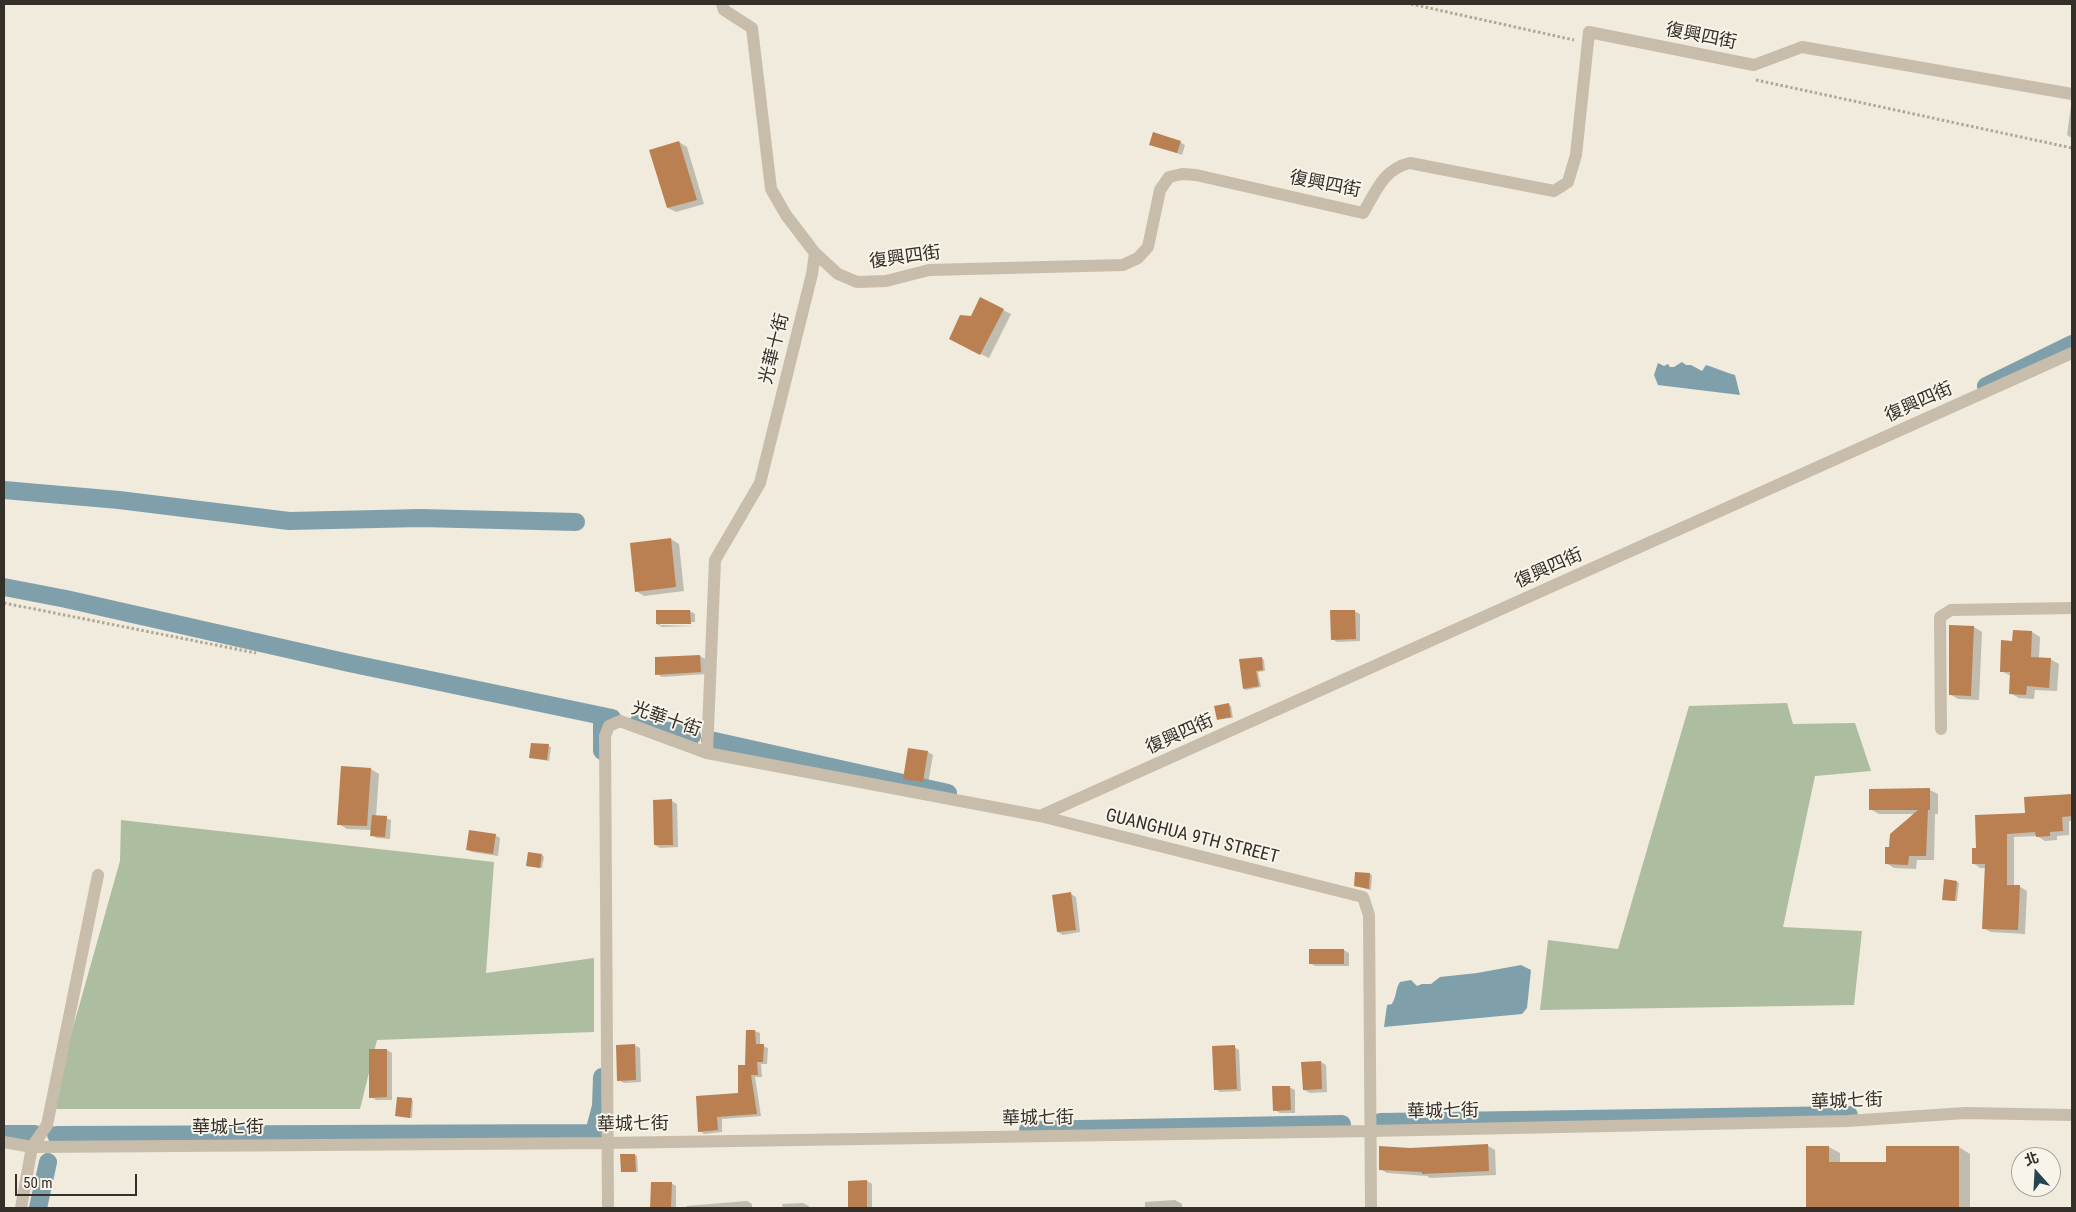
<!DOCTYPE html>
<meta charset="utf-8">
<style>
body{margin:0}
#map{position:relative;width:2076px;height:1212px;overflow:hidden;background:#f0ebdd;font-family:"Roboto Condensed","Noto Sans TC",sans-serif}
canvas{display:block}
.frame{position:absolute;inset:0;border:5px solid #352f29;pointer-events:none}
.north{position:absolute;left:2011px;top:1147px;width:50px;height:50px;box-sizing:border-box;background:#f8f4e9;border:1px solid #aaa59c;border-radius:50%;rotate:341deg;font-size:14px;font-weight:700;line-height:20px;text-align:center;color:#352f29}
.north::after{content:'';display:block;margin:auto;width:18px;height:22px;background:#234652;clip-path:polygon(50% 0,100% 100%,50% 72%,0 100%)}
.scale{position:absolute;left:15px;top:1174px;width:122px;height:22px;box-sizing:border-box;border:2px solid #352f29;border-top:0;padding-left:6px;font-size:15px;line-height:18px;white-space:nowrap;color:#352f29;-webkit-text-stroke:4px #f8f4e9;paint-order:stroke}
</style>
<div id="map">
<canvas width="2076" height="1212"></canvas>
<div class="frame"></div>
<div class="north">北</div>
<div class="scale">50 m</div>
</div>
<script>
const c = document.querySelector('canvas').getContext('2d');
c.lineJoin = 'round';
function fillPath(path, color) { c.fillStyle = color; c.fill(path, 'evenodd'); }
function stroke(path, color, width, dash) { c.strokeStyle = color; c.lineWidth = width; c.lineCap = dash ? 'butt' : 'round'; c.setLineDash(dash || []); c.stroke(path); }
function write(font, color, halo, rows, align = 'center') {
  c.font = font + ' "Roboto Condensed","Noto Sans TC",sans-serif'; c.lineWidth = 4; c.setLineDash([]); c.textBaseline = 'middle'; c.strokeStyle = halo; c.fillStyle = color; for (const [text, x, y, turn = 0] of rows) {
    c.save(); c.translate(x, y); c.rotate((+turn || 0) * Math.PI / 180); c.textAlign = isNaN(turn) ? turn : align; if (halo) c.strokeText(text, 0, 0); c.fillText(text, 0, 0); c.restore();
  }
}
fillPath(new Path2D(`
 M1787 703 1793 724 1855 723 1871 771 1815 776 1783 927 1862 931 1854 1005 1540 1010 1548 940 1618 949 1689 706Z
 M121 820 494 862 486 973 594 958V1032L377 1040 360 1109H50L120 861Z`), '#adbd9f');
fillPath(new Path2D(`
 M1682 362 1686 365H1691L1702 371 1706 365C1717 368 1723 372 1735 375L1740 395 1658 385 1654 375 1658 363 1664 366 1668 364 1670 367H1674Z
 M1521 965 1531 970 1527 1008 1522 1014 1384 1027 1387 1005 1392 1004C1397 995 1395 990 1400 982L1411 980 1417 986 1422 984H1431L1440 977 1477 973Z`), '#7fa0aa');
fillPath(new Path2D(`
 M2071 106H2072V138L2067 135Z
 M679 142 687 147 704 204 676 212 668 208Z
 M1180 142 1185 145 1182 155 1150 144Z
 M1003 310 1011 314 989 358 958 343Z
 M671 539 679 544 684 591 644 596 636 591Z
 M657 611H690L695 614V622L660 623V625L695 626 662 627 657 624Z
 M1354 611 1360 614V641L1337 642 1332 639Z
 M1950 626 1974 627 1982 632 1979 700 1958 699 1950 694Z
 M2032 632 2040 637 2039 658 2050 659 2059 664 2057 691 2035 690 2034 699 2019 698 2010 693 2011 676 2001 671 2013 642Z
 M700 656 705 659 706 674 662 677 657 674 656 659Z
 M1262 658 1264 660 1265 671 1258 672 1261 687 1246 690 1244 689Z
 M1229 705 1231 706 1233 718 1218 719Z
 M548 746 551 747 549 761 530 758Z
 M928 752 933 755 928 784 910 781 905 778Z
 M371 769 379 774 376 817 386 818 391 820 390 839 377 838 371 835 372 830 347 829 339 824Z
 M1930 790 1938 794V814H1935L1934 860H1917L1916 869 1894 868 1886 863 1890 848 1915 814H1879L1870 809Z
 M2072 795V821H2069V835L2057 836V840L2045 841 2037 836 2014 837V886H2019L2027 891 2025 934 1991 932 1983 928 1986 868H1980L1973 863 1977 849 2027 814 2025 798Z
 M672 801 677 804 678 847 660 848 655 845Z
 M495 835 500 838 498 856 472 852 467 849Z
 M542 855 544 857 542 868 527 865Z
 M1370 874 1372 875 1371 890 1356 886Z
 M1957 882 1959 883 1957 901 1945 900Z
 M1071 894 1076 897 1080 932 1063 935 1058 932Z
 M1344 950 1349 953V966H1315L1310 963Z
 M755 1031 760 1033V1045L768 1048 767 1064H761L762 1077H755L761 1116 722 1119V1132L704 1134 700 1131 740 1094Z
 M634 1045 640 1048 641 1082 624 1083 618 1080Z
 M1234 1047 1239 1050 1241 1091 1220 1092 1215 1089Z
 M387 1050 392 1053V1100H376L371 1097Z
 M1321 1062 1326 1065 1327 1092 1310 1093 1304 1090Z
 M1289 1087 1295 1090V1113H1280L1275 1110Z
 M411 1100 413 1101 412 1118 397 1116Z
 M1488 1146 1495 1150 1496 1175 1430 1178 1427 1176 1387 1173 1380 1169 1410 1149Z
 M1807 1147H1829L1840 1153V1163H1887L1959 1147 1970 1154V1208H1807Z
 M635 1155 637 1156 638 1172 622 1171Z
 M867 1181 872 1184V1208H850L849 1182Z
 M652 1183H671L676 1186V1208H652Z
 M1175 1200 1182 1204V1208H1145V1202Z
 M747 1201 752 1204V1208H687L686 1206Z
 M803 1203 809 1206V1208H783L782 1204Z`), '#0003');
stroke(new Path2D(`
 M1986 386 2072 344
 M4 490 119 500 289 521 421 518 576 522
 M4 587 66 599 349 663 612 718
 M637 724 692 736
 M710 740 948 793
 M602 751V716
 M1380 1122 1849 1115
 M1028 1130 1342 1124
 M4 1134H35
 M56 1135 594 1133 601 1106 602 1077
 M38 1208 48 1162`), '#7fa0aa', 18);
fillPath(new Path2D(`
 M1153 132 1181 141 1177 153 1149 145Z
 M679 141 697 200 667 208 649 150Z
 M980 297 1004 309 980 355 949 339 960 315 971 316Z
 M671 538 676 587 635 592 630 543Z
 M656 610H690L691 624H656Z
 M1330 610H1355L1356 639 1331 640Z
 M1949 625 1974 626 1971 696 1949 695Z
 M2013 630 2032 631 2031 657 2051 658 2049 688 2027 686 2026 695 2009 694 2010 672H2000L2001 640 2012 641Z
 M700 655 701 672 655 675V657Z
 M1262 657 1263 670 1256 671 1259 686 1243 689 1239 659Z
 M1229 703 1231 717 1217 720 1214 706Z
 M531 743 549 744 547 760 529 758Z
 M908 748 928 751 923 782 903 779Z
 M341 766 371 768 367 826 337 825Z
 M1930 788V810H1928L1926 856H1909L1908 865 1885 864V847H1889L1890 834 1918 810H1869V789Z
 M2072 794V816L2062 817 2063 831 2050 832V836L2036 837 2035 832 2007 834V885H2020L2018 930 1982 929 1985 864H1972V848H1976L1975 815 2025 813 2024 797Z
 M672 799 673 845H654L653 800Z
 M372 815 387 816 385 837 370 836Z
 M469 830 496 834 493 854 466 850Z
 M528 852 542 854 540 868 526 866Z
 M1355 872 1370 873 1369 889 1354 886Z
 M1944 879 1957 881 1955 901 1942 900Z
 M1071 892 1076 930 1057 932 1052 895Z
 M1309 949H1344V964H1309Z
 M746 1030H755L756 1044H764L763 1062H757L758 1075H751L757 1114 717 1117 718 1130 698 1132 696 1096 738 1093V1065H745Z
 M635 1044 636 1080 617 1081 616 1045Z
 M1235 1045 1237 1089 1214 1090 1212 1046Z
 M369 1049H387V1097L369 1098Z
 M1321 1061 1322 1089 1303 1090 1301 1062Z
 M1272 1086H1290L1291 1110 1273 1111Z
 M397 1097 412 1098 410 1118 395 1116Z
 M1488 1144 1489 1171 1422 1174V1172L1379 1170V1146L1410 1148Z
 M1806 1146H1829V1162H1886V1146H1959V1208H1806Z
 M620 1154H635L636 1172H621Z
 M867 1180V1208H848V1181Z
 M651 1182H672L671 1208H650Z`), '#ba8051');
stroke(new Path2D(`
 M1411 4 1574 40
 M1756 80 2072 148
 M4 603 256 653`), '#b2a795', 3, [2.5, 2.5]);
stroke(new Path2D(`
 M722 4 724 10 752 28 771 189 786 215 815 253 838 274 857 282 886 281 929 270 1123 265 1138 258 1148 247 1160 190 1169 177 1182 174 1196 175 1363 213C1376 192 1383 169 1410 163L1554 191 1568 182 1576 155 1589 32 1754 65 1802 47 2072 94
 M1941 729 1940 617 1951 610 2072 608
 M707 753 1040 816 1363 897 1369 915 1371 1208
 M1040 816 2072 353
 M4 1142 32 1147 607 1143 1370 1131 1847 1121 1965 1113 2072 1115
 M21 1208 32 1147 47 1125 98 875
 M608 1208 605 736 609 726 620 721 707 753 715 560 760 483 812 274 815 253`), '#c7bdaa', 12);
write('18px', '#352f29', '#f8f4e9', [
 ["復興四街",1701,37,11],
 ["復興四街",1325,185,11],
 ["復興四街",905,258,-8],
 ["光華十街",775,349,-76],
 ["復興四街",1919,403,-24],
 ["復興四街",1549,569,-24],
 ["光華十街",666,720,19],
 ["復興四街",1180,735,-24],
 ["GUANGHUA 9TH STREET",1192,837,14],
 ["華城七街",1847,1102,-2],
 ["華城七街",1443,1112,-1],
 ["華城七街",1038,1119,-1],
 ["華城七街",633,1125,-1],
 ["華城七街",228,1128]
]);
</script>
